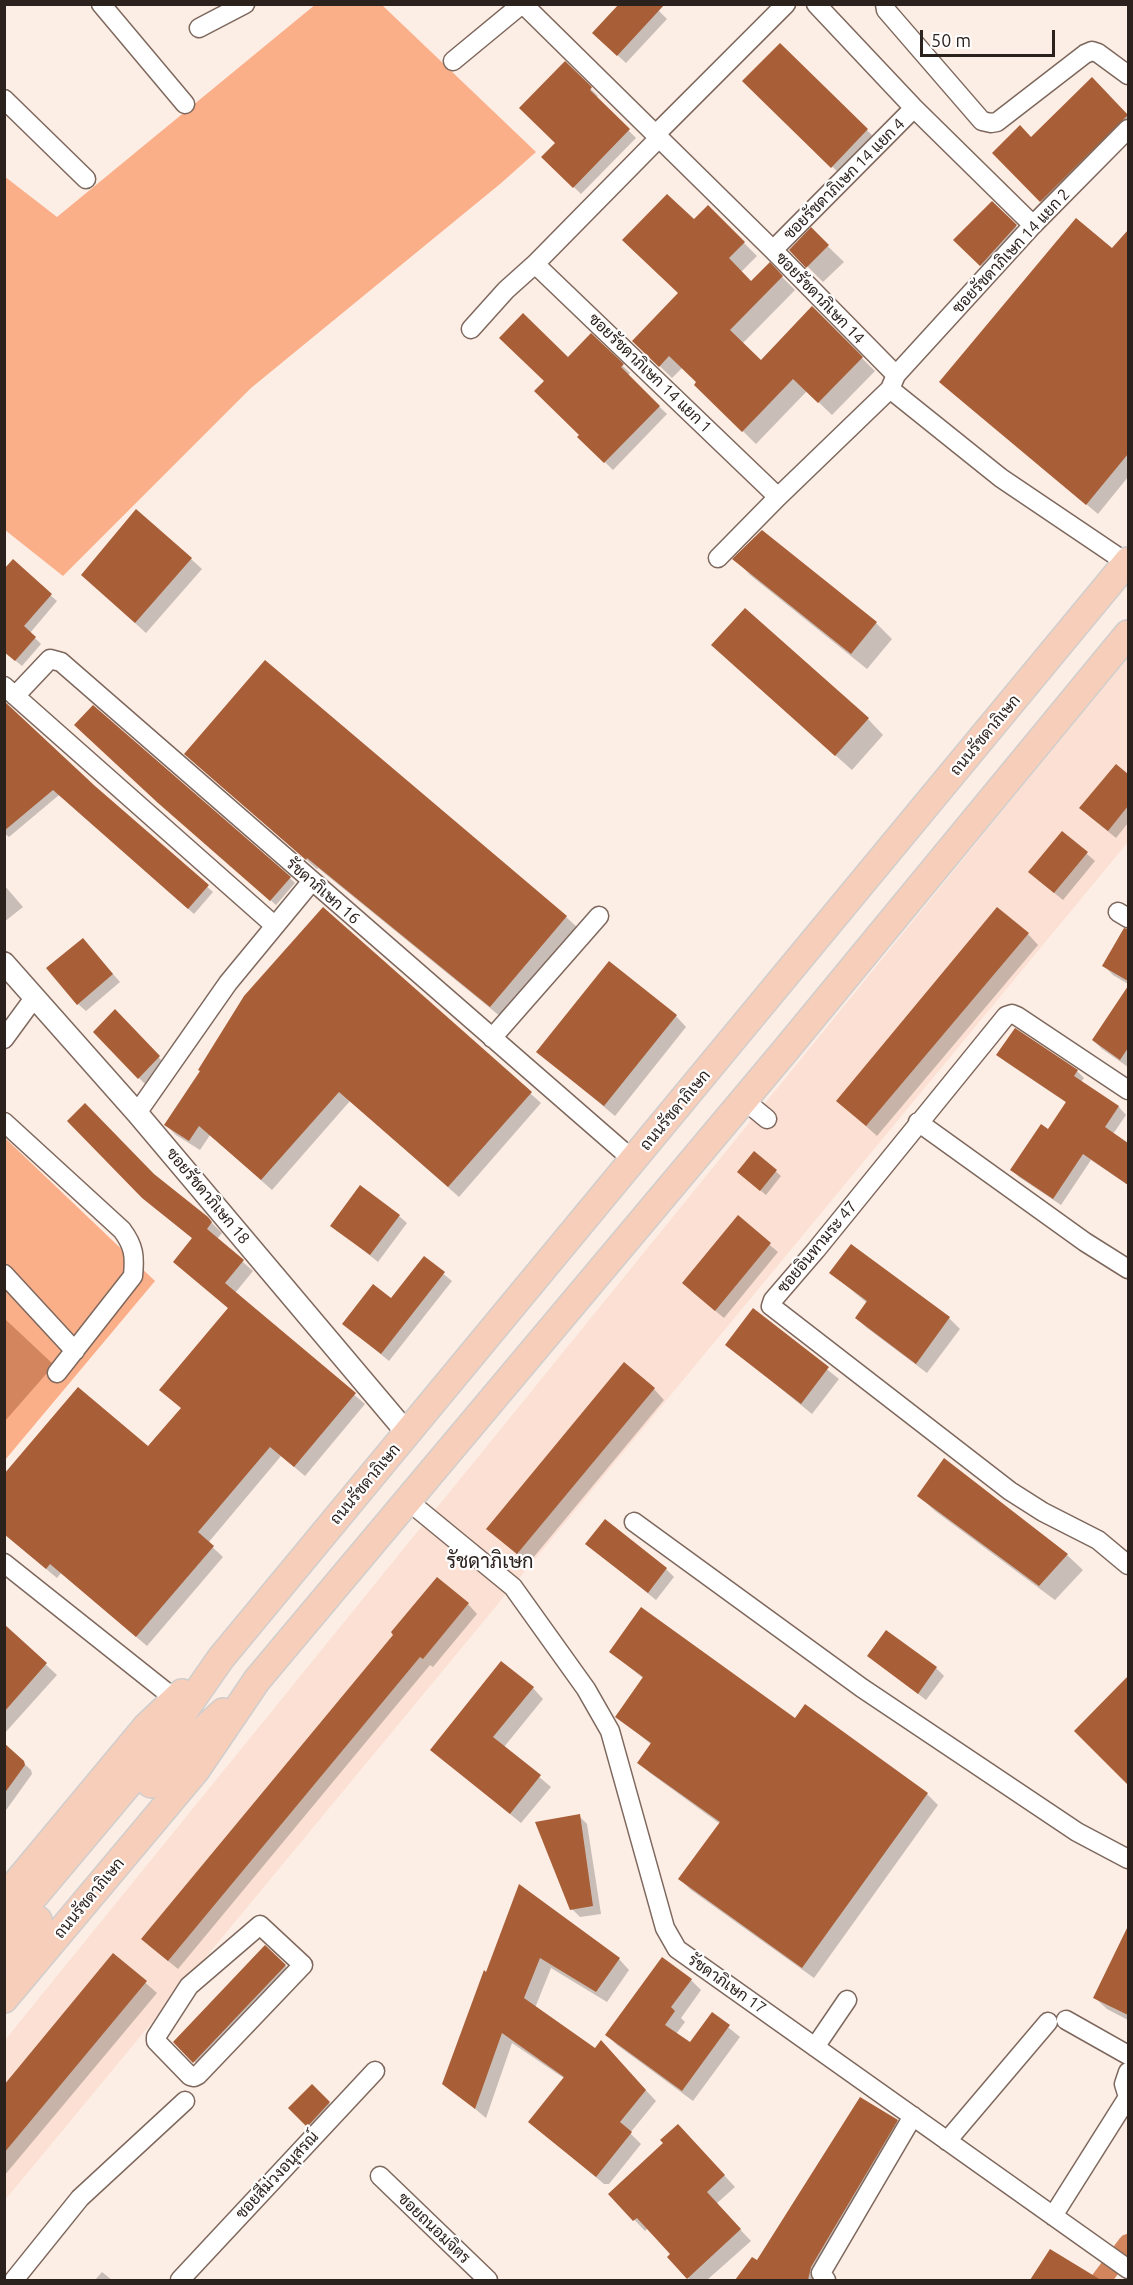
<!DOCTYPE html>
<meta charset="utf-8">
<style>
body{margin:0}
#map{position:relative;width:1133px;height:2285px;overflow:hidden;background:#fcede5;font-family:Ubuntu,sans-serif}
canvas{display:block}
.frame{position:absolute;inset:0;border:6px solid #2b211d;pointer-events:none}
.scale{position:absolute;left:920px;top:30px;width:135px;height:27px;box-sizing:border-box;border:3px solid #2b211d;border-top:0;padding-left:8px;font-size:18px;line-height:21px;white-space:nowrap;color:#2b211d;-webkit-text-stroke:4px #fefefe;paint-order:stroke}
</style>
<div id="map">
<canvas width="1133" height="2285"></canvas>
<div class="frame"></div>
<div class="scale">50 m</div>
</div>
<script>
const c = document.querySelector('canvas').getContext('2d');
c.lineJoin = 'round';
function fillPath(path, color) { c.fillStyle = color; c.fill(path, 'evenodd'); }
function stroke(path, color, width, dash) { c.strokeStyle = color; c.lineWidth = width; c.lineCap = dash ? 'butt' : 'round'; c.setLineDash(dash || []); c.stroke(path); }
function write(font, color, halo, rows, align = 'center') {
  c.font = font + ' Ubuntu,Sarabun,sans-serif'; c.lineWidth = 4.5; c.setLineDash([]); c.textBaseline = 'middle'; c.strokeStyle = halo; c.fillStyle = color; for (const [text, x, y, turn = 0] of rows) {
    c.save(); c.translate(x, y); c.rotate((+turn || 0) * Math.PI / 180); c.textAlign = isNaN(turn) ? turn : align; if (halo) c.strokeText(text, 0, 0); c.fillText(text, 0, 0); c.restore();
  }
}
fillPath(new Path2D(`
 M1128 656V842L5 2200V2040Z`), '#fbe0d3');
fillPath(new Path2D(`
 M316 4 382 5 536 152 500 184 251 388 63 576 5 530 4 176 57 217Z
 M5 1138 155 1281 5 1460 4 1138Z`), '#faaf89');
fillPath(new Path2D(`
 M5 1319 54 1365 5 1421Z`), '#d3865e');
fillPath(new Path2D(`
 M652 4 667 19 626 63 602 41Z
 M780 45 878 141 843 177 744 81Z
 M565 63 598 96 596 98 636 138 581 194 543 157 557 143Z
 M1092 79 1128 115V135L1051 211 994 153 1031 139Z
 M992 203 1024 234 988 272 955 240Z
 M708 207 757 256 741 272 751 283 770 265 795 290 742 344 761 362 812 309 875 371 832 415 807 391 756 444 696 385 698 382 683 367 672 378 634 341 680 293 694 221Z
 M811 230 844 262 823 282 791 250Z
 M1128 232V477L1098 514 952 392 1113 251Z
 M591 335 630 373 627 376 667 414 613 470 579 437 581 435 568 359Z
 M191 559 202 569 146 633 93 585Z
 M735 559 876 623 892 639 867 669 750 575Z
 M13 562 57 601 30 633 41 644 22 666 4 651Z
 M729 661 868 719 883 735 852 770Z
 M4 754 94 787 213 892 194 914 59 795 9 837 4 833Z
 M196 764 566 917 577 927 501 1017 318 868 317 869Z
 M1116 766 1128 776V823L1116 838 1089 816Z
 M165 808 290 878 295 883 276 905Z
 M1063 833 1095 861 1063 900 1038 880Z
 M4 885 23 907 4 922Z
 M323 909 541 1103 459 1197 350 1101 272 1190 210 1135 200 1150 176 1135 166 1125Z
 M1124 930 1128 932V984L1113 975 1104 966Z
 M1028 934 1038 945 877 1136 838 1101Z
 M90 948 120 982 86 1011 78 1004Z
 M1128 988V1067L1102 1049 1093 1040Z
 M115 1012 169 1068 149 1088 119 1058Z
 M676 1016 686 1027 615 1116 538 1052Z
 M998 1055 1077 1071 1084 1078 1081 1082 1119 1107 1126 1115 1113 1134 1128 1144V1185L1091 1160 1061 1205 1019 1177 1012 1170 1048 1131 1067 1103 1006 1062Z
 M69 1121 155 1177 207 1218 222 1233 217 1239 253 1271 235 1293 365 1404 305 1476 281 1456 208 1543 223 1557 147 1646 61 1573 57 1578 4 1534 148 1448 182 1409 229 1309 175 1262 193 1239 155 1208Z
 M755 1153 781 1176 766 1195 744 1177Z
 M399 1216 407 1223 378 1262 332 1225Z
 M738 1218 778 1252 724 1318 691 1291Z
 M851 1246 949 1318 960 1329 927 1373 867 1328 856 1318 867 1303 831 1273Z
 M424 1258 452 1281 389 1361 344 1324 391 1300Z
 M753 1310 839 1379 812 1414 727 1345Z
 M654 1389 664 1400 528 1564 488 1529Z
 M919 1496 1067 1555 1083 1570 1055 1600 935 1511Z
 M587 1544 666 1569 674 1577 656 1600Z
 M468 1604 477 1614 433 1667 430 1665 395 1707 178 1969 152 1948 143 1939Z
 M4 1626 57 1675 4 1734Z
 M611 1652 795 1720 805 1706 927 1794 938 1805 814 1978 691 1890 680 1879 720 1824 650 1773 639 1763 652 1745 617 1717 644 1679Z
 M869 1656 936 1668 944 1676 926 1700Z
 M1123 1684 1128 1690V1783L1076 1731Z
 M533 1688 543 1699 504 1747 551 1787 521 1823 432 1750Z
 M4 1745 31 1770 32 1774 4 1813Z
 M579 1816 587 1824 601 1914 580 1917 572 1909Z
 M520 1886 619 1959 629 1970 607 2002 551 1968 535 2008 595 2050 611 2053 656 2101 630 2133 641 2144 609 2184H604L530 2122 565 2079 512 2043 486 2118 444 2083Z
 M1128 1929V2020L1107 2009 1095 1998Z
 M265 1947 293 1973 202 2069 175 2042Z
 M114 1955 157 1993 4 2176V2087Z
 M691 1980 701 1990 681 2018 685 2022 676 2034 690 2044 712 2014 740 2037 693 2101 617 2045 607 2035Z
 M312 2086 334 2108 313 2131 291 2108Z
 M897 2121 908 2131 821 2280H736L752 2259 757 2262Z
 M688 2136 735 2187 716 2204 751 2241 707 2280H690L669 2257 672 2254 648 2228 645 2231 610 2194 665 2143Z
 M1050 2251 1090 2276 1095 2280H1032Z
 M102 2272 112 2280H95Z`), '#0003');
stroke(new Path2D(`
 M1101 2280 1128 2244`), '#d3865e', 20);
fillPath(new Path2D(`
 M619 4H665L617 56 592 33Z
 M780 43 868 129 831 168 742 81Z
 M565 61 592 87 590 90 630 129 573 188 541 157 555 143 519 108Z
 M1092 77 1128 115 1040 202 992 153 1020 125 1031 137Z
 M667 194 694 219 708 205 745 242 729 258 751 281 770 262 783 276 730 330 761 360 812 306 863 357 818 403 793 379 742 432 694 385 696 382 669 356 659 367 632 341 678 293 622 240Z
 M992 201 1017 225 980 266 953 240Z
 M1076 218 1112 248 1128 230V454L1086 505 939 382Z
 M811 227 829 245 806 268 789 250Z
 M523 313 568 357 591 333 624 364 621 367 660 406 604 463 577 437 579 435 534 391 544 381 499 338Z
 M136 509 192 558 135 623 81 575Z
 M762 530 877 622 851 654 732 559Z
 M13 559 52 594 24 626 36 637 15 661 4 652V569Z
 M745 608 869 718 835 756 711 645Z
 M265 660 567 916 490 1007 307 858 306 860 184 754Z
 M4 701 95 786 209 885 188 909 53 790 4 831Z
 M93 705 291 877 270 901 158 803 74 725Z
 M1116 764 1128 774V806L1108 831 1079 808Z
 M1062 831 1088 852 1054 893 1028 872Z
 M323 907 532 1092 448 1187 339 1092 261 1180 199 1126 189 1141 164 1125 200 1071 198 1070 244 996Z
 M997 907 1029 933 866 1126 836 1101Z
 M1124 928 1128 929V981L1102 966Z
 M83 938 113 974 77 1005 46 968Z
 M609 961 677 1015 604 1106 536 1052Z
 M1128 986V1048L1120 1060 1092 1040Z
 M115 1009 160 1056 138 1079 93 1032Z
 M1015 1028 1078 1070 1074 1076 1119 1106 1105 1127 1128 1143V1185L1083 1154 1053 1199 1010 1170 1041 1124 1048 1129 1066 1102 996 1055Z
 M85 1103 154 1174 208 1217 212 1222 207 1229 244 1260 225 1283 356 1393 294 1467 270 1447 198 1532 214 1546 136 1637 50 1564 46 1569 4 1534V1474L78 1387 148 1446 181 1408 159 1390 228 1308 173 1262 192 1238 142 1198 67 1121Z
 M754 1151 777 1170 760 1191 737 1172Z
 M360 1185 400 1215 370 1255 330 1226Z
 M738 1215 771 1243 715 1311 682 1283Z
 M851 1244 950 1317 916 1364 855 1318 867 1301 829 1273Z
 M424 1256 445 1272 381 1354 342 1324 373 1284 391 1298Z
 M753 1308 829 1367 801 1404 725 1345Z
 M624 1362 655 1388 517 1554 486 1529Z
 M944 1458 1068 1554 1039 1586 917 1496Z
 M605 1519 667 1568 648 1593 585 1544Z
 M437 1577 469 1603 423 1659 420 1657 386 1698 168 1961 141 1939 393 1635 391 1632Z
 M641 1607 795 1718 805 1704 928 1793 802 1968 678 1879 720 1822 637 1763 651 1743 615 1717 643 1677 609 1652Z
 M4 1624 47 1663 4 1712Z
 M886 1630 937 1667 918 1694 867 1656Z
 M501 1661 534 1687 493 1737 541 1775 510 1814 430 1750Z
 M1128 1676V1785L1074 1731Z
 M4 1743 24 1761 25 1765 4 1794Z
 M580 1814 593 1906 570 1910 535 1822Z
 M519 1884 620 1958 596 1992 540 1958 524 1998 595 2048 601 2040 646 2090 620 2122 632 2132 596 2177 528 2122 564 2077 502 2033 475 2109 442 2084 484 1970 486 1972Z
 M1128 1926V2015L1093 1998Z
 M265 1945 286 1965 193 2063 173 2042Z
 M113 1953 147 1981 4 2153V2085Z
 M662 1957 692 1979 671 2007 675 2011 665 2025 690 2042 712 2012 730 2025 682 2091 605 2035Z
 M312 2084 330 2102 307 2127 288 2108Z
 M860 2097 898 2120 811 2267 808 2280H735L752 2257 757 2260Z
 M678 2124 725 2175 707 2192 741 2229 687 2279 667 2257 670 2254 637 2218 633 2221 608 2194 663 2143 660 2140Z
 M1050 2249 1101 2280H1030Z`), '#a85f37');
const minor = new Path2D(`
 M101 4 185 104
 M523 4 773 250 896 375
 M816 4 914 108 1033 225
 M885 4 886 10 982 121 991 123 997 122 1085 54 1092 51 1098 53 1128 75
 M199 28 245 4
 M453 61 522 4
 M4 99 86 179
 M655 135 786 4
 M658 139 535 264 778 497 890 389 896 375 1033 225 1128 129
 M773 250 914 108
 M471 329 506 290 535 264
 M890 389 1001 478 1127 563
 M718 558 778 497
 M4 686 274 925
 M15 696 50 659 61 662 633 1160
 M1118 912 1128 918
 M492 1038 599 916
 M4 1039 34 998
 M1128 1090 1017 1016 1012 1014 1006 1016 816 1250 773 1300 771 1306 1010 1491 1043 1512 1098 1540 1128 1565
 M744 1100 767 1119
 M137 1113 228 983 312 881
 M4 1122 122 1230C134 1246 135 1256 133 1276L57 1373
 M918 1122 1085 1242 1128 1269
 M4 1274 75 1351
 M407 1500 513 1587 586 1689 610 1731 665 1928 677 1949 1128 2269
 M634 1522 862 1688 1077 1832 1128 1859
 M4 1563 175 1699
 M260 1925 303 1965 198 2075 194 2077 190 2076 156 2041V2037L189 1986Z
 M1066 2020 1128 2055
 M815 2047 847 2000
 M947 2141 1048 2022
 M380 2176 488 2280
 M1053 2216 1128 2097 1124 2084 1128 2072
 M14 2280 80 2198 185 2101
 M180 2280 375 2071
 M826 2280 821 2273 913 2116`);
const tertiary = new Path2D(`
 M4 963 137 1113 407 1433`);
const primary = new Path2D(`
 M151 1784 169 1761 223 1712
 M4 1898 146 1727 182 1693
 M4 1932 156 1751 221 1658 1128 561
 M4 1961 38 1920
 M4 1999 196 1770 257 1680 784 1052 1128 634`);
stroke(minor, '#7e685d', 21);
stroke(tertiary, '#7e685d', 24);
stroke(primary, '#d0cecd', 30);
stroke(minor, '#fff', 18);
stroke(tertiary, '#fff', 21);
stroke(primary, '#f7ceb9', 27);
write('16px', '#2b211d', '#fefefe', [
 ["ซอยรัชดาภิเษก 14 แยก 4",844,179,-45],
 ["ซอยรัชดาภิเษก 14 แยก 2",1011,251,-47],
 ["ซอยรัชดาภิเษก 14",820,298,46],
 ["ซอยรัชดาภิเษก 14 แยก 1",650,373,44],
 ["ถนนรัชดาภิเษก",985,735,-50],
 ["รัชดาภิเษก 16",323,891,41],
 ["ถนนรัชดาภิเษก",675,1110,-50],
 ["ซอยรัชดาภิเษก 18",208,1196,50],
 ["ซอยอินทามระ 47",817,1247,-50],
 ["ถนนรัชดาภิเษก",365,1484,-50],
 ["ถนนรัชดาภิเษก",89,1898,-50],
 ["รัชดาภิเษก 17",727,1984,35],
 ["ซอยสีม่วงอนุสรณ์",277,2175,-47],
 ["ซอยถนอมจิตร",434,2228,44]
]);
write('20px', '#2b211d', '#fefefe', [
 ["รัชดาภิเษก",490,1561]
]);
</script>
